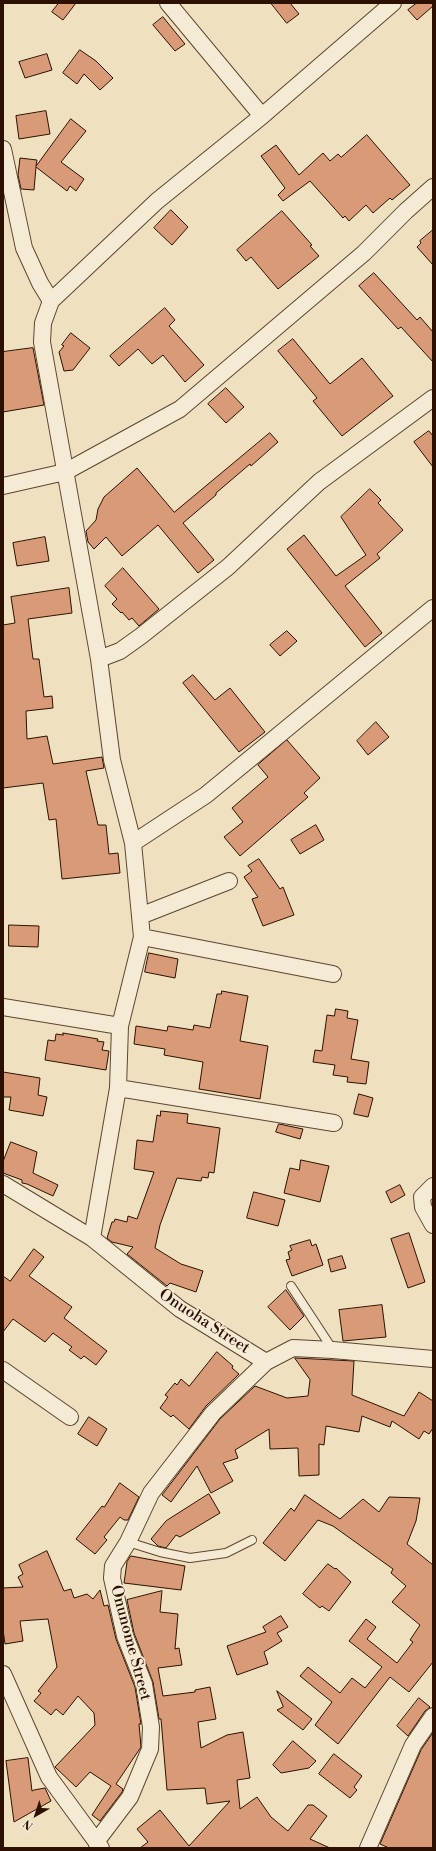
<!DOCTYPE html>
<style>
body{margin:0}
#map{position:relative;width:436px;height:1851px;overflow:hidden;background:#efe0bf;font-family:"Libre Bodoni",serif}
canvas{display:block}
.frame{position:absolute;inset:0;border:4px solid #2c1100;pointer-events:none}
.north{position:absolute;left:16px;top:1795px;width:40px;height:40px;-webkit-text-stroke:3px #f5ebd5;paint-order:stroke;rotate:219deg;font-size:11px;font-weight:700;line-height:16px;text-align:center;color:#2c1100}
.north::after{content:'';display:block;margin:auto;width:14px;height:18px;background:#2c1100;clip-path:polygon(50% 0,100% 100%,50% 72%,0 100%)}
</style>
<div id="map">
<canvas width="436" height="1851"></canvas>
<div class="frame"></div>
<div class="north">N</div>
</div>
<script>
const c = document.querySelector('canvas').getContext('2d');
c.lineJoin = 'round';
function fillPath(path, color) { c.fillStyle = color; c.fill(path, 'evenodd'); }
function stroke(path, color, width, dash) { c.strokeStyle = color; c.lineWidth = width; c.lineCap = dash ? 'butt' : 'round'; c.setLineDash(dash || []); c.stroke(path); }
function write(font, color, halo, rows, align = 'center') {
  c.font = font + ' "Libre Bodoni",serif'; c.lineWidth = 3.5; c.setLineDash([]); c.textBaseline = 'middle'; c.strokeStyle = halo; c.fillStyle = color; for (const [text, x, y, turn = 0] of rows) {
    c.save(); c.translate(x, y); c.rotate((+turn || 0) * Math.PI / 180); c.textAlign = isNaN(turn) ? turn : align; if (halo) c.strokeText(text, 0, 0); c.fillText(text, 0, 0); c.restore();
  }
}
const building = new Path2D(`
 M59 3H76L63 20 52 12Z
 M271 3H290L299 14 287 23Z
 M417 3H433V6L417 20 408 10Z
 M163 17 185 44 175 51 153 25Z
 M80 50 96 61 113 78 100 90 84 74 77 84 63 73Z
 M47 54 52 70 25 78 19 62Z
 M46 111 50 134 19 139 16 116Z
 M71 119 86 131 61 162 84 179 76 191 70 186 67 191 36 167 34 190 21 189 18 175 20 158 37 160 36 166Z
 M367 135 410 185 392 200 390 198 373 213 366 205 349 221 345 216 343 218 310 181 283 201 278 195 285 188 261 156 276 145 299 175 323 153 330 161 338 154 341 157Z
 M171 210 188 227 172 245 154 228Z
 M282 211 312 245 310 246 319 256 278 289 251 257 246 261 237 250Z
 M433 230V265L417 247 421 243 420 241Z
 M374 273 417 320 420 317 433 332V362L401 327 398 329 359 286Z
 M165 308 175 320 169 326 204 365 185 382 163 355 152 364 138 349 119 366 110 356Z
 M71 333 90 348 73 370 64 371 59 352 64 346 62 345Z
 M293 339 330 384 362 358 393 396 342 436 313 401 317 398 278 351Z
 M33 348 44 405 3 412V352Z
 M226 388 244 407 226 423 208 404Z
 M429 431 433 436V467L414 442Z
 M270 433 278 442 251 466 250 464 216 493V495L183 523 214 560 198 573 158 525 122 556 106 537 94 549 88 542 86 531 96 520 98 509 104 497 137 468 174 512Z
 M370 489 381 500 378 503 403 530 377 554 380 558 345 586 382 633 365 647 287 549 304 535 336 576 366 555 341 517Z
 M45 537 49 561 17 566 13 543Z
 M123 568 159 609 139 626 132 618 129 620 122 612 121 613 112 604 117 599 105 586Z
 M69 588 72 613 28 619 33 659H39L44 697 52 696 53 708 26 711 27 739 47 736 53 764 102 757 104 768 86 771 98 825H106L109 854 118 853 120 873 62 879 56 819 49 820 43 783 3 788V625L15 623 11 597Z
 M287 631 297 641 280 656 270 645Z
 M193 675 215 700 230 688 265 732 239 752 183 683Z
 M376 722 389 737 368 755 357 741Z
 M287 740 320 778 304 793 308 797 240 856 224 837 243 822 232 808 268 777 258 765Z
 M316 825 324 840 300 854 291 840Z
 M259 859 280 889 283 887 294 915 263 926 252 899 258 897 244 877 252 871 248 866Z
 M9 925 39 926 38 947 9 946Z
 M149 953 178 959 175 978 145 972Z
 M222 991 248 996 240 1041 268 1046 260 1099 199 1089 203 1062 164 1055 165 1049 134 1044 136 1026 167 1031 168 1026 193 1030 194 1025 210 1028 217 994H221Z
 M336 1009 348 1011 347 1018 358 1020 351 1059 369 1062 366 1084 347 1082 348 1077 333 1075 335 1065 313 1062 315 1050 322 1051 327 1015 334 1016Z
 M63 1033 98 1039 97 1041 104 1042 102 1050 109 1051 106 1070 45 1060 48 1040 55 1041 56 1034 63 1035Z
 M3 1072 40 1078 38 1095 47 1097 43 1116 9 1110 11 1097H3Z
 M359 1094 373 1098 368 1117 354 1114Z
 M161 1111 188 1114 187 1123 220 1128 214 1173 209 1172 208 1178 202 1177 201 1181 177 1178 160 1225 155 1248 181 1264 203 1271 196 1292 170 1283 167 1286 127 1254 133 1247 112 1242 107 1238 112 1222H114L115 1219 127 1222 128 1216 137 1219 154 1172 134 1169 137 1140 153 1142 157 1115 160 1116Z
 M279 1124 303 1129 300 1139 276 1132Z
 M11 1142 37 1152 33 1173 58 1185 53 1196 27 1184 22 1183V1180L3 1173V1162Z
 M301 1160 329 1166 320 1202 284 1193 290 1168 299 1170Z
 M400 1185 405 1195 391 1203 386 1192Z
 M254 1192 285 1200 278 1226 247 1218Z
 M409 1233 425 1282 408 1288 391 1239Z
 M310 1240 312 1246 316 1244 323 1265 292 1276 286 1260 290 1259 288 1252 292 1250 290 1246Z
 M34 1249 44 1257 29 1276 72 1307 64 1318 107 1351 96 1365 84 1356 81 1359 69 1350 72 1347 53 1333 45 1342 13 1319 3 1332V1276L10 1281Z
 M342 1256 346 1268 331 1272 328 1260Z
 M286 1290 304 1316 290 1330 268 1307Z
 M382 1305 386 1337 343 1341 339 1310Z
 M217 1352 233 1366 232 1368 239 1374 206 1406 189 1429 173 1415 171 1417 160 1408 168 1397 165 1395 175 1383 177 1385 181 1379 189 1386Z
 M295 1358 354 1361 352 1395 404 1416 419 1392 433 1401V1428L429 1434 424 1431 419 1439 392 1421 390 1427 362 1416 359 1432 326 1426 324 1445 319 1444V1475L299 1476 298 1448 270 1449 269 1429 235 1450 238 1458 223 1463 233 1481 211 1493 197 1466 171 1502 162 1495 220 1419 255 1386 287 1398 308 1396 310 1380Z
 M89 1417 107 1429 97 1446 78 1434Z
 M120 1483 139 1497 128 1520H124L120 1517 104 1537 107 1540 95 1554 76 1539 102 1506 104 1507Z
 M209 1494 220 1513 180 1537 176 1535 166 1548 158 1546 151 1539 166 1521Z
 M305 1495 340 1519 363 1499 379 1512 389 1497 420 1498 416 1521 407 1544 433 1565V1662L409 1692 390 1677 338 1744 315 1725 332 1702 300 1676 308 1667 340 1693 352 1678 365 1688 382 1667 349 1641 366 1619 376 1627 367 1639 397 1663 413 1642 410 1640 420 1625 392 1602 406 1586 391 1573 393 1569 333 1526 318 1520 285 1561 263 1543 291 1508 294 1511Z
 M47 1551 64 1591 71 1589 74 1598 87 1594 93 1599 100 1590 104 1606 108 1605 116 1639 135 1687 141 1724H139L141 1747 116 1784 123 1789 122 1792 100 1821 92 1815 111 1786 90 1772 76 1787 55 1767 95 1725 94 1713 78 1696 63 1715 56 1709 51 1715 34 1701 41 1693 38 1691 57 1667 48 1619 20 1621 23 1641 5 1644 3 1630V1588L23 1587 18 1577 23 1574 19 1565Z
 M131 1556 185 1566 181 1590 124 1583 127 1562Z
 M328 1564 335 1569 336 1568 351 1582 329 1611 322 1606 320 1608 303 1594Z
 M162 1591 160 1612 178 1614 175 1649 179 1648 182 1665 158 1668 163 1696 195 1692V1690L210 1687 216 1719 198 1722 201 1748 227 1735 243 1732 250 1778 237 1780 240 1809 257 1797 271 1817 288 1831 308 1805H313L327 1816 310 1839 330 1848H140L148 1842 137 1829 160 1810 189 1846 230 1801 207 1804 205 1788 167 1790 161 1719H159L153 1682 134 1633 127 1600Z
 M281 1616 288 1627 277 1633 282 1641 264 1652 268 1664 237 1675 227 1646 266 1632 263 1627Z
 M277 1691 312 1719 303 1730 277 1710 283 1707Z
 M419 1698 430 1707 425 1711 408 1736 397 1726Z
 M433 1733V1848H389L380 1844 421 1750Z
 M293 1741 316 1761 309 1768 281 1773 273 1765Z
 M334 1754 362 1776 354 1787 357 1790 350 1798 319 1774Z
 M28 1758 32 1791 34 1790 45 1788 51 1801 14 1822 6 1761Z`);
fillPath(building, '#d99b77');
stroke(building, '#2c1100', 1);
const lane = new Path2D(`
 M291 1286 333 1350
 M128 1542 160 1552 190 1558 226 1553 252 1540`);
const street = new Path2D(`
 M168 3 262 116
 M3 149 24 248 40 283 51 301
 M3 486 65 472 180 409 364 253 406 211 433 187
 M99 659 120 651 141 636 228 567 319 482 433 398
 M133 843 206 795 433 608
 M140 916 229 881
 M142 937 333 974
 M3 1007 120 1026
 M118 1088 334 1123
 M3 1184 92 1238 180 1309 266 1362 293 1348 333 1350 433 1359
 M433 1186 422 1197 423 1207 433 1225
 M92 1238 118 1088 120 1026 142 937 133 843 112 760 99 659 42 342 43 323 51 301 157 201 262 116 393 3
 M3 1370 70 1417
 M3 1674 49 1777 101 1848
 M96 1842 130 1797 150 1749 151 1727 144 1684 125 1636 112 1578 113 1566 128 1542 151 1493 213 1413 266 1362
 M368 1848 413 1745 433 1716`);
stroke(lane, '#5d4530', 10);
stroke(street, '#5d4530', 18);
stroke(lane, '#f5ebd5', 8);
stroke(street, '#f5ebd5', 16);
write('16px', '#2c1100', '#f5ebd5', [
 ["Onuoha Street",204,1322,33],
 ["Onunome Street",130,1643,75]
]);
</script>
